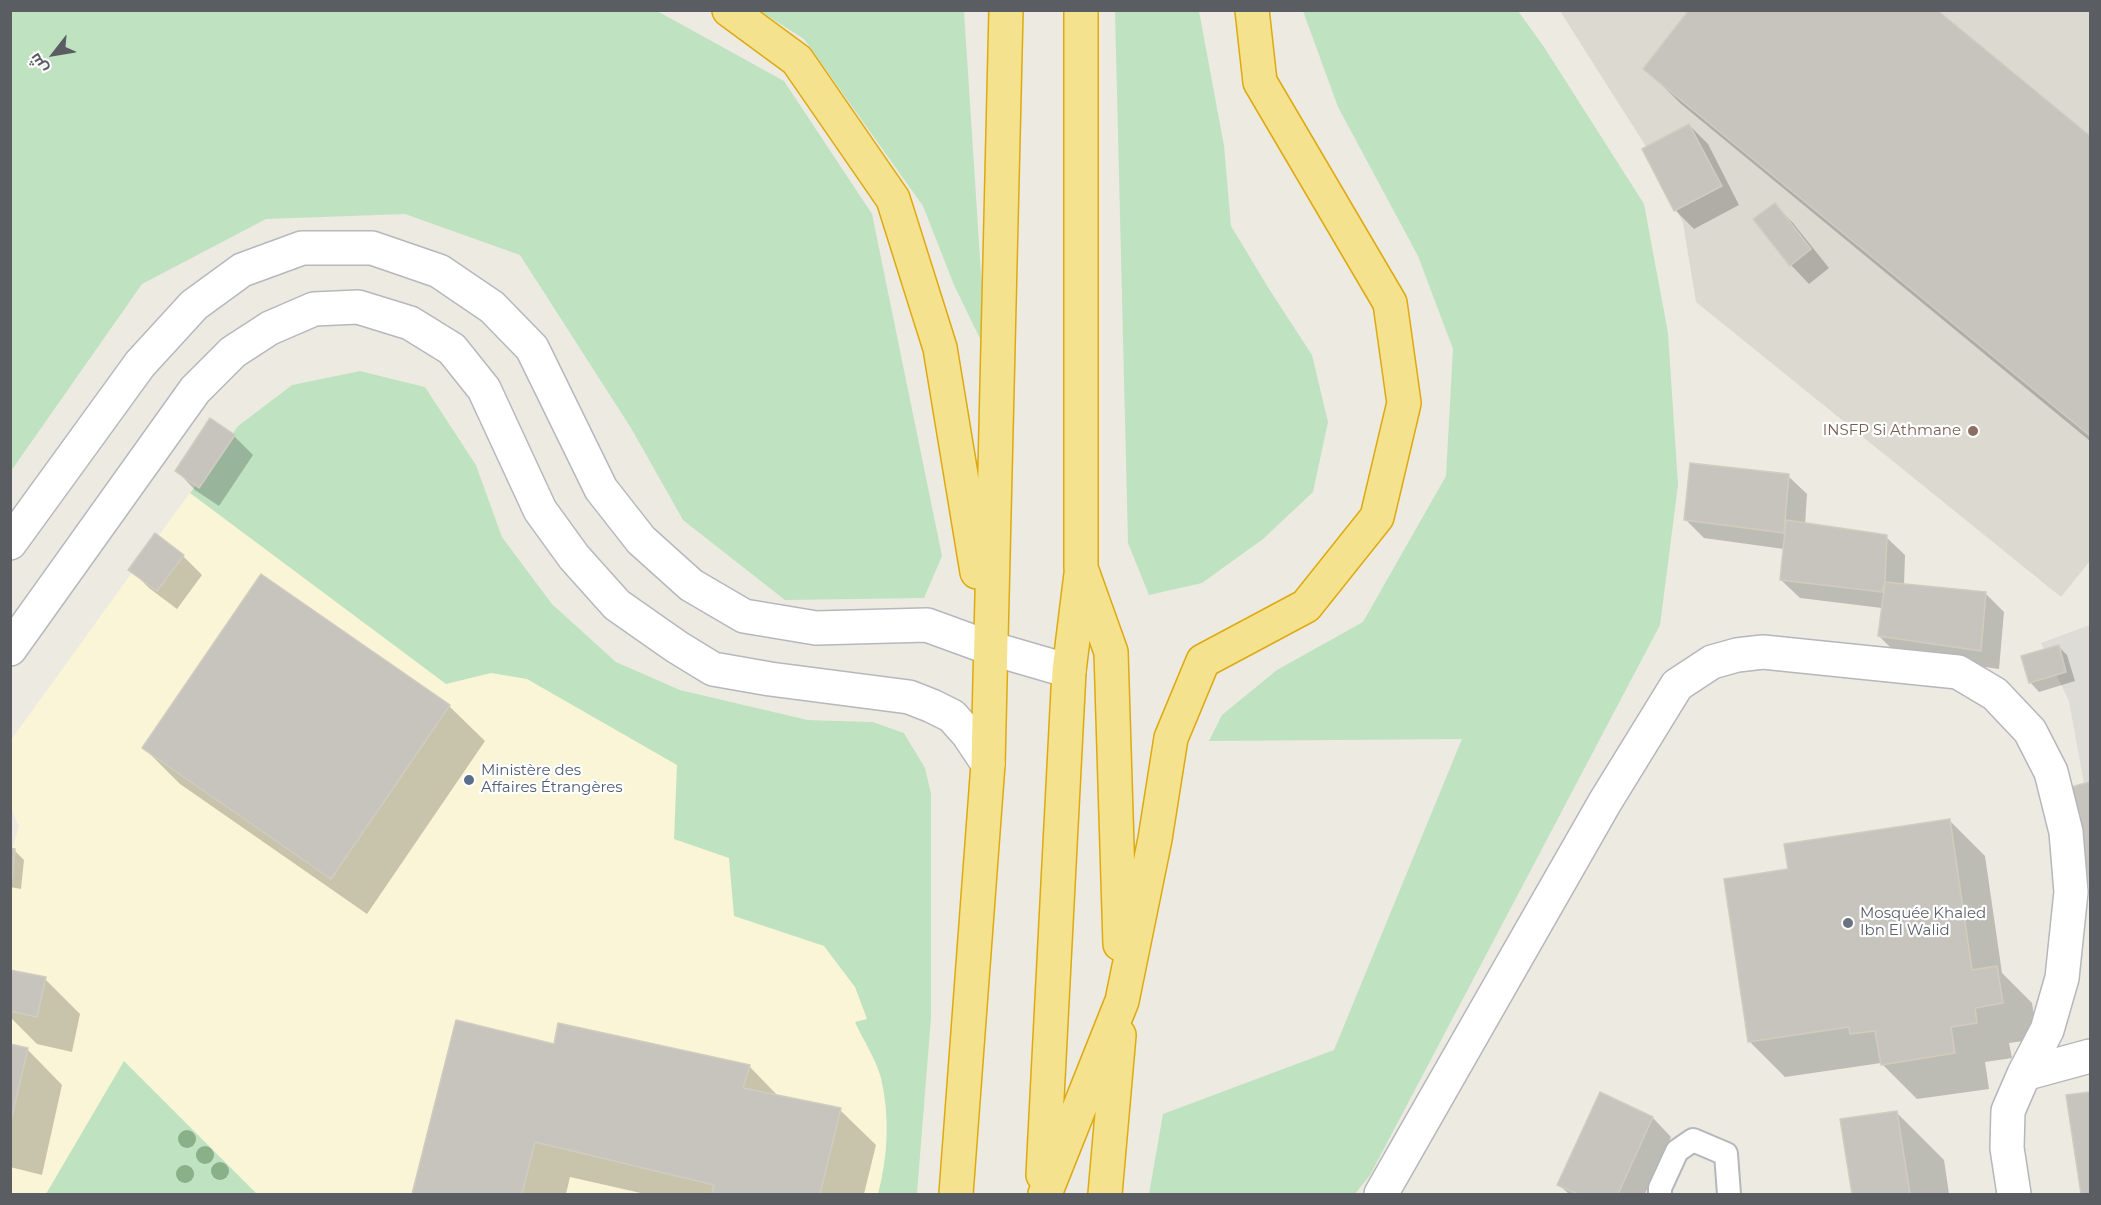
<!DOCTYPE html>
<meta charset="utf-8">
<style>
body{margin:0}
#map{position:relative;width:2101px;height:1205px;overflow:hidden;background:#eceae1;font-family:Montserrat,Cairo,sans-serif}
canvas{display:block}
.frame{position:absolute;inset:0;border:12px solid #5a5d61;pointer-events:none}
.north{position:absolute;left:24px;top:24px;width:60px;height:60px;-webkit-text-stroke:4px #fff;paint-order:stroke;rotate:239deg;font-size:16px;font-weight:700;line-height:24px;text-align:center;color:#5a5d61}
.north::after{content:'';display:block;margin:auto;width:21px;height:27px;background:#5a5d61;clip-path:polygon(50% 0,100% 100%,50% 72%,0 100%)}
</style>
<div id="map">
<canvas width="2101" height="1205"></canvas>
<div class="frame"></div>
<div class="north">ش</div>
</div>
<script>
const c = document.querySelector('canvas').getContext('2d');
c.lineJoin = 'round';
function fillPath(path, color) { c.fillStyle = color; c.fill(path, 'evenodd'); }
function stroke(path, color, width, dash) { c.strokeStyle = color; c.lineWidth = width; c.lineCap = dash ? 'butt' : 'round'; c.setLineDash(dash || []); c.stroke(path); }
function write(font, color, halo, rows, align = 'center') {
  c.font = font + ' Montserrat,sans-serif'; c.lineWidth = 4.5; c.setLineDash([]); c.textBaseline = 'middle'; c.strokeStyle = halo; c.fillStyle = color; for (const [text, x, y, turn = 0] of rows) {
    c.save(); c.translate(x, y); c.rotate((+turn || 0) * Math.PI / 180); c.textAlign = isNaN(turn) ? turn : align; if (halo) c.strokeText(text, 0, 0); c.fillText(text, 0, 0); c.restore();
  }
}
fillPath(new Path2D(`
 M360 371 425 387 476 465 502 537 552 604 616 662 680 690 808 720 873 722 904 733 925 768 931 793V1019L917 1194H11L10 856 19 826 11 809V740L238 426 292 385Z`), '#fbf5d7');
fillPath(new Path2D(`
 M2090 625V817L2069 701 2041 643Z`), '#dddcd6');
fillPath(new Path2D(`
 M1560 11H2090V561L2061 597 1696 302 1683 223 1652 156Z`), '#dcd9d0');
fillPath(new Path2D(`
 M11 10 657 11 784 81 872 214 942 556 924 598 785 600 683 520 631 428 520 255 405 214 266 219 142 284 11 471Z
 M760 11H964L986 351 954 285 923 206 804 39Z
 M1115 11H1199L1224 146 1231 226 1269 289 1312 355 1328 422 1313 492 1263 539 1202 583 1149 595 1128 543Z
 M1303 11H1518L1544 47 1644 204 1668 333 1678 485 1660 625 1370 1175 1355 1194H1149L1163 1114 1334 1050 1462 739 1209 741 1222 715 1277 670 1363 622 1446 476 1453 349 1418 256 1338 107Z
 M360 371 425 387 476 465 502 537 552 604 616 662 680 690 808 720 873 722 904 733 925 768 931 793V1019L917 1194H878C888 1156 890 1117 881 1078 876 1059 863 1040 855 1022L867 1019 855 987 824 946 734 916 729 858 674 839 677 765 527 679 491 673 446 684 190 493 238 426 292 385Z
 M124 1061 257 1194H46Z`), '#bfe2c1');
fillPath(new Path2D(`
 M1935 10 2090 138V441L1681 104 1645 68Z
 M1689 125 1708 144 1739 205 1694 229 1675 210Z
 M1775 205 1793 223 1829 268 1809 284 1791 265Z
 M234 436 253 455 219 506 195 490 177 471Z
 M1788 476 1807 494 1805 525 1886 537 1905 555 1904 585 1985 593 2004 612 1999 669 1898 655 1879 636 1882 608 1800 598 1781 580 1784 549 1704 538 1685 519Z
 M183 556 202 575 177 609 149 588 130 569Z
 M2058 646 2067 655 2075 681 2039 692 2030 682Z
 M449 706 485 741 367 914 180 784 144 748Z
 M2090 784V880L2073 788Z
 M1949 820 1985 856 2002 973 2032 1003 2038 1039 2009 1043 2012 1058 1985 1062 1989 1089 1917 1099 1881 1063 1785 1077 1749 1041 1790 870Z
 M10 850H14L24 860 21 889 10 887Z
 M10 971 45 979 80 1014 72 1052 37 1044 10 1017Z
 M457 1021 555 1046 749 1066 780 1098 840 1110 876 1145 864 1194H645L570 1177 566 1194H414Z
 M10 1046 27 1049 62 1085 42 1175 10 1167Z
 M2090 1094V1194H2082L2068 1097Z
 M1896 1112 1944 1160 1949 1194H1854L1842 1121Z
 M1653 1118 1671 1137 1645 1194H1569L1559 1185Z`), '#0003');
const building = new Path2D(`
 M1689 10H1937L2090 136V436L1643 69Z
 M1689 124 1722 186 1674 211 1642 149Z
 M1775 203 1811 249 1790 266 1753 219Z
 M210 418 235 435 199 488 175 471Z
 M1690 463 1789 474 1784 533 1684 520Z
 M1786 520 1887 535 1885 582 1882 592 1780 580Z
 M155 533 184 555 157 591 128 570Z
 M261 574 450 705 331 879 142 748Z
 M1885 582 1986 592 1981 651 1878 636Z
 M2059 645 2066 672 2029 683 2021 656Z
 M2090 782V888L2071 787Z
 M1950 819 1972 970 1997 966 2003 1003 1975 1008 1977 1023 1951 1027 1955 1053 1881 1065 1875 1031 1850 1034 1849 1027 1748 1042 1724 879 1788 869 1784 844Z
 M10 848 15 849 12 880H10Z
 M10 970 46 977 37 1017 10 1011Z
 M456 1020 554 1044 558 1023 750 1065 743 1088 841 1108 820 1194H712L714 1185 535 1142 522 1194H412Z
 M10 1044 28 1048 10 1125Z
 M1600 1092 1653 1117 1618 1194H1578L1557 1185Z
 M2090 1092V1194H2081L2066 1095Z
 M1897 1111 1910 1194H1852L1840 1119Z`);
fillPath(building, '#c7c4be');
stroke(building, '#d0ccc0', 1.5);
const lane = new Path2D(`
 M1660 1194V1188L1677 1151 1693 1140 1726 1154 1729 1194`);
const street = new Path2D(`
 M2024 1074 2090 1056
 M1381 1194 1605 802 1677 685 1712 662 1737 655 1763 652 1958 672 1995 694 2030 731 2051 772 2066 832 2071 892 2062 978 2047 1030 2024 1074 2008 1111 2007 1148 2014 1194`);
const secondary = new Path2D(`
 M10 543 140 364 194 305 242 270 302 248H372L439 271 492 307 532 348 601 489 641 540 691 585 744 616 816 628 927 625 990 648 1069 671
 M10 649 195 390 233 352 270 328 314 309 358 307 410 323 452 349 484 389 540 510 574 557 617 605 677 647 713 669 770 679 909 697 932 706 952 716 968 734 988 764`);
const highway = new Path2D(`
 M729 10 797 60 893 199 940 348 977 572
 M1081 10V568L1111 652 1120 944
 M1043 1175 1069 671 1081 574
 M956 1194 988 764 1006 10
 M1045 1194 1122 1001 1155 839 1171 738 1203 661 1306 606 1377 517 1404 403 1390 303 1260 82 1252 10
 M1105 1194 1119 1035`);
stroke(lane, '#b4b7bb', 26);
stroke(street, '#b4b7bb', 36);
stroke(secondary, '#b5b8bd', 36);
stroke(highway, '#deaa0f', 36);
stroke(lane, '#fff', 22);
stroke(street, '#fff', 33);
stroke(secondary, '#fff', 33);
stroke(highway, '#f5e28f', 33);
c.fillStyle = '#8ab089';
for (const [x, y] of [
 [187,1139],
 [205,1155],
 [220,1171],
 [185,1174]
]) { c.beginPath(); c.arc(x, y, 9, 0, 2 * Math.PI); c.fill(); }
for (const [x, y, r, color] of [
 [1973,431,6,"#8d6e63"],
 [469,780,6,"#5c6f8a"],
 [1848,923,6,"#6b7280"]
]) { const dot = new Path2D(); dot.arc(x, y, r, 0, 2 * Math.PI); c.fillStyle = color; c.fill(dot); stroke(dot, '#fff', 2); }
write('15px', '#785e54', '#fff', [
 ["INSFP Si Athmane",1961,431]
], 'right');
write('15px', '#4e5e75', '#fff', [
 ["Ministère des",481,771],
 ["Affaires Étrangères",481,788]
], 'left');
write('15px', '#5b616d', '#fff', [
 ["Mosquée Khaled",1860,914],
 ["Ibn El Walid",1860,931]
], 'left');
</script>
